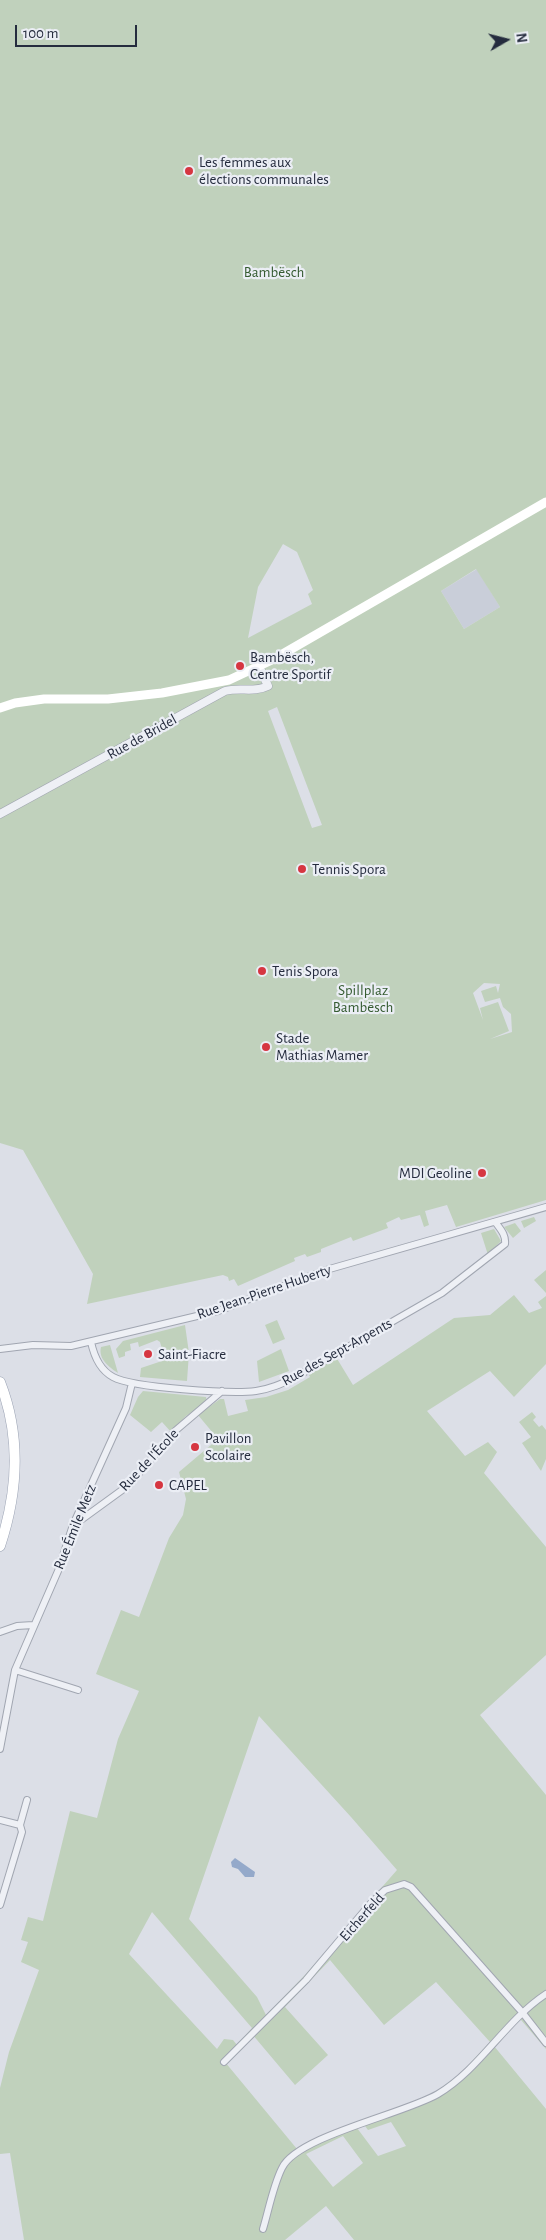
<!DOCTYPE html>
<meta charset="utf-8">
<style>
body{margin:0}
#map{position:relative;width:546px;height:2240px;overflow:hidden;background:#dcdfe7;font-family:"Alegreya Sans",sans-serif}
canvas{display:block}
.north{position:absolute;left:481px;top:15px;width:50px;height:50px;-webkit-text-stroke:4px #ebeef5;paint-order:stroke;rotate:82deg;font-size:14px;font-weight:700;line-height:20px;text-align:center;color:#252c3e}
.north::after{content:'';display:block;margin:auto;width:18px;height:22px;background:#252c3e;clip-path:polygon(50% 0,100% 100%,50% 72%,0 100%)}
.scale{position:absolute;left:15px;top:25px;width:122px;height:22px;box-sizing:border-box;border:2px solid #252c3e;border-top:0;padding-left:6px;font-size:15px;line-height:18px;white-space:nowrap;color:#252c3e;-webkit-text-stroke:4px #ebeef5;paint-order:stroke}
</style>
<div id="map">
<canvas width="546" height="2240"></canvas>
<div class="north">N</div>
<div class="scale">100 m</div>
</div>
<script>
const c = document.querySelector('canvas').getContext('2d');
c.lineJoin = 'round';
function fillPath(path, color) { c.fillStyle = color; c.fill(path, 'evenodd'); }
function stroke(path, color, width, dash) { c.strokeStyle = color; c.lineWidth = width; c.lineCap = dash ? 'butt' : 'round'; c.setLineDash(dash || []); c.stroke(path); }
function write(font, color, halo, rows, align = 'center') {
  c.font = font + ' "Alegreya Sans",sans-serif'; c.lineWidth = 4.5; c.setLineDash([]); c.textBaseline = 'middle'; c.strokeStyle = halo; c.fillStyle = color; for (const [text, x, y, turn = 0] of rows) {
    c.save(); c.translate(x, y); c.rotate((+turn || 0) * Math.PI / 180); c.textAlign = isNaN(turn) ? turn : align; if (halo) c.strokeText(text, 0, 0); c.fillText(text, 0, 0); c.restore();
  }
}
fillPath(new Path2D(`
 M477 569 500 607 464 629 441 591Z`), '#c9ced9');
fillPath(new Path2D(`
 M0 0H546V1200L456 1227 447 1205 425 1211 429 1225 424 1227 420 1215 401 1220 399 1217 386 1223 388 1228 353 1241 351 1237 321 1249V1252L307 1257 305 1254 294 1258 295 1261 238 1286 234 1279 229 1281 228 1277 223 1275 87 1304 93 1274 23 1150 0 1143ZM283 544 297 552 313 590 308 594 312 604 248 638 258 587ZM476 569 500 607 464 629 441 591ZM277 707 322 825 312 828 268 711ZM484 983 500 984 498 993 496 986 481 991 485 1002 500 998 503 1007 511 1014 512 1032 490 1039 509 1031 498 1002 480 1008 483 1020 473 993Z
 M534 1217 536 1221 524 1228 521 1221Z
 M515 1223 521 1231 513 1238 504 1227Z
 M494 1229 501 1241 488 1255 481 1233Z
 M546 1270V1293L534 1280Z
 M514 1295 529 1313 542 1308 538 1302 546 1296V1364L514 1397 490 1371 427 1411 465 1456 488 1442 497 1452 484 1473 546 1547V1655L480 1715 546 1795V2049L521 2020 517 2021 494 2046 546 2109V2240H354L326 2206 285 2240H24L10 2153 0 2154V2088L9 2052 39 1970 21 1962 28 1942 21 1940 28 1917 43 1921 70 1811 97 1818 118 1739 139 1691 96 1674 121 1610 139 1617 169 1538 183 1515 186 1499 179 1472 218 1439 198 1415 220 1399H224L228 1416 248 1411 245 1400 266 1397 288 1390 310 1377 308 1373 336 1357 353 1385 454 1318 490 1315ZM259 1716 351 1817 397 1870 304 1976 266 2015 257 1997 189 1919ZM152 1912 252 2028 237 2045 233 2040 224 2039 217 2049 129 1954ZM330 1960 384 2025 436 1982 490 2042 460 2074 437 2091 412 2104 329 2134 297 2149 225 2062 252 2034 295 2085 328 2055 285 2007ZM391 2122 406 2146 378 2156 357 2128 365 2126 368 2130ZM343 2136 363 2163 333 2187 306 2154Z
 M277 1320 285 1339 273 1344 265 1325Z
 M185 1325 189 1353 187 1381 140 1377 141 1368 165 1360 160 1342 157 1340 139 1347 138 1342 130 1344 131 1350 125 1352V1356L119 1358 116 1349 123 1341Z
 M110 1345 118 1373C109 1367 98 1359 101 1347Z
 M281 1349 289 1371 259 1382 257 1361Z
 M143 1391 206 1397 207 1402 186 1416 171 1432 162 1422 151 1432 130 1415 138 1397Z
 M532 1412 536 1417 533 1420 539 1427 542 1425 546 1430V1459L541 1471 522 1443 531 1437 519 1422Z`), '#c0d1bc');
fillPath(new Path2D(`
 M235 1858 255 1872 254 1877H245L238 1869 232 1867 231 1862Z`), '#94a9ca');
const minor = new Path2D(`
 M91 1342C94 1356 100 1370 113 1377 133 1388 232 1394 256 1391 271 1389 283 1383 296 1377L442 1293 505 1244C506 1235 501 1230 496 1223
 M0 1349 33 1345 71 1346 218 1311 326 1270 546 1207
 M74 1525 129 1485 175 1431 222 1391
 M0 1632 17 1626 33 1625
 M15 1670 78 1690
 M0 1749 15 1670 58 1571 73 1525 126 1408 132 1383
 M0 1820 20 1825 22 1832 0 1905
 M20 1825 27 1800
 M224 2062 306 1980 371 1903 385 1890 404 1884 411 1887 522 2012 546 2043
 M263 2229C269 2209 273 2186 282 2168 297 2136 404 2114 438 2094 480 2069 505 2021 546 1994`);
const tertiary = new Path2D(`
 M0 814 225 691C240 687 254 693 268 686L259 666`);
const primary = new Path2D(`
 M0 1382C21 1436 18 1492 0 1546`);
stroke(minor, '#a1a6b1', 8);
stroke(tertiary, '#a1a6b1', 9);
stroke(primary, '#9aa2b3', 11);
stroke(minor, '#eef0f5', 6);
stroke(tertiary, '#eef0f5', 8);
stroke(new Path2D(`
 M0 708 15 703 44 699H108L162 693 229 680 274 659 546 502`), '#fff', 9);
stroke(primary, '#fff', 10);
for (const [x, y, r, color] of [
 [189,171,5,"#d63641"],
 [240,666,5,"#d63641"],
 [302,869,5,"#d63641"],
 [262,971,5,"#d63641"],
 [266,1047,5,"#d63641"],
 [482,1173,5,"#d63641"],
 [148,1354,5,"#d63641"],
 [195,1447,5,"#d63641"],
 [159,1485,5,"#d63641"]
]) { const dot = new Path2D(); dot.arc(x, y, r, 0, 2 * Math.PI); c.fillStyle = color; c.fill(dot); stroke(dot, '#ebeef5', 2); }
write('15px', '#252c3e', '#ebeef5', [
 ["Les femmes aux",199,162],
 ["élections communales",199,179],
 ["Bambësch,",250,657],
 ["Centre Sportif",250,674],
 ["Tennis Spora",312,869],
 ["Tenis Spora",272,971],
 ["Stade",276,1038],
 ["Mathias Mamer",276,1055],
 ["MDI Geoline",472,1173,"right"],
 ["Saint-Fiacre",158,1354],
 ["Pavillon",205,1438],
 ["Scolaire",205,1455],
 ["CAPEL",169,1485]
], 'left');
write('15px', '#355b31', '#ebeef5', [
 ["Bambësch",274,272],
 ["Spillplaz",363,990],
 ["Bambësch",363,1007]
]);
write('15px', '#252c3e', '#ebeef5', [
 ["Rue de Bridel",142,737,-29],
 ["Rue Jean-Pierre Huberty",264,1292,-19],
 ["Rue des Sept-Arpents",337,1352,-29],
 ["Rue de l'École",149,1460,-47],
 ["Rue Émile Metz",75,1527,-68],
 ["Eicherfeld",362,1917,-48]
]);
</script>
